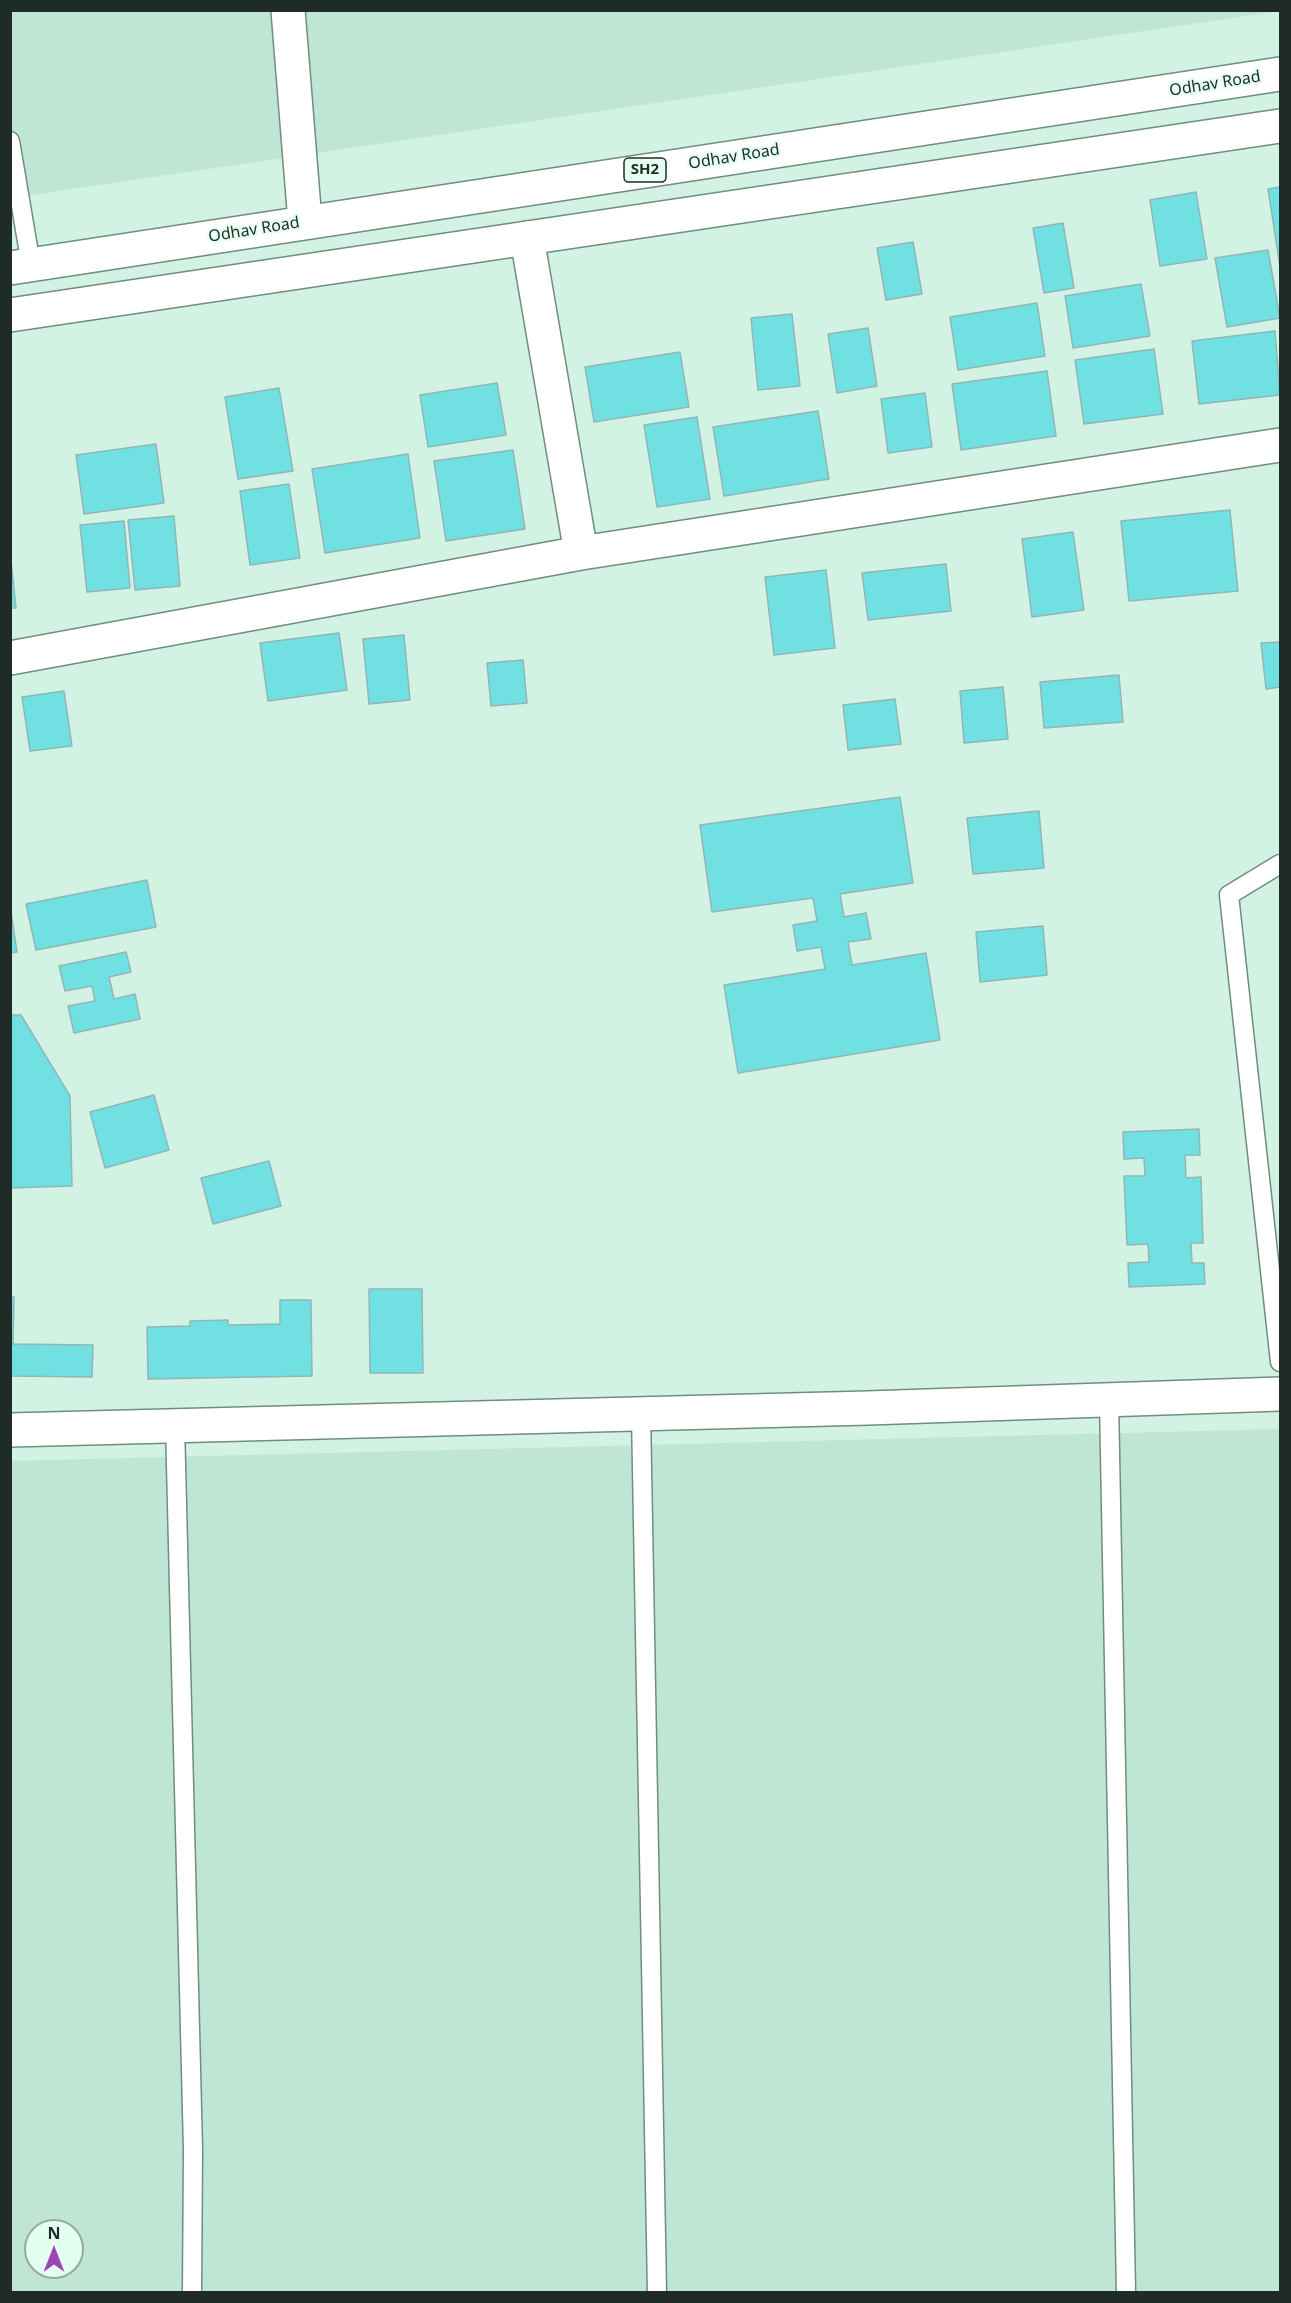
<!DOCTYPE html>
<style>
body{margin:0}
#map{position:relative;width:1291px;height:2303px;overflow:hidden;background:#d2f2e4;font-family:"Noto Sans",sans-serif}
canvas{display:block}
.frame{position:absolute;inset:0;border:12px solid #1f2b26;pointer-events:none}
.north{position:absolute;left:24px;top:2219px;width:60px;height:60px;box-sizing:border-box;background:#e4fef2;border:2px solid #95aaa0;border-radius:50%;rotate:0deg;font-size:16px;font-weight:700;line-height:24px;text-align:center;color:#1f2b26}
.north::after{content:'';display:block;margin:auto;width:21px;height:27px;background:#9b47b6;clip-path:polygon(50% 0,100% 100%,50% 72%,0 100%)}
</style>
<div id="map">
<canvas width="1291" height="2303"></canvas>
<div class="frame"></div>
<div class="north">N</div>
</div>
<script>
const c = document.querySelector('canvas').getContext('2d');
c.lineJoin = 'round';
function fillPath(path, color) { c.fillStyle = color; c.fill(path, 'evenodd'); }
function stroke(path, color, width, dash) { c.strokeStyle = color; c.lineWidth = width; c.lineCap = dash ? 'butt' : 'round'; c.setLineDash(dash || []); c.stroke(path); }
function write(font, color, halo, rows, align = 'center') {
  c.font = font + ' "Noto Sans",sans-serif'; c.lineWidth = 4.5; c.setLineDash([]); c.textBaseline = 'middle'; c.strokeStyle = halo; c.fillStyle = color; for (const [text, x, y, turn = 0] of rows) {
    c.save(); c.translate(x, y); c.rotate((+turn || 0) * Math.PI / 180); c.textAlign = isNaN(turn) ? turn : align; if (halo) c.strokeText(text, 0, 0); c.fillText(text, 0, 0); c.restore();
  }
}
fillPath(new Path2D(`
 M11 10 1280 11 11 198Z
 M1280 1429V2292H11L10 1461ZM36 2231H72V2267H36Z`), '#bfe6d4');
const building = new Path2D(`
 M1280 187V267L1268 189Z
 M1196 192 1207 259 1160 266 1150 200Z
 M1063 223 1074 288 1044 293 1033 228Z
 M913 242 922 294 886 300 877 248Z
 M1268 250 1280 318 1227 327 1215 258Z
 M1141 284 1150 336 1073 348 1065 296Z
 M1037 303 1045 356 958 370 950 317Z
 M792 314 800 386 758 390 751 318Z
 M868 328 877 386 837 393 828 334Z
 M1275 331 1280 395 1199 404 1192 341Z
 M1154 349 1163 414 1084 424 1075 360Z
 M680 352 689 407 594 422 585 367Z
 M1047 371 1056 436 961 450 952 384Z
 M497 383 506 435 428 447 420 395Z
 M279 388 293 471 238 479 225 397Z
 M925 393 932 447 888 453 881 399Z
 M818 411 829 479 724 496 713 427Z
 M697 417 710 499 657 507 644 425Z
 M156 444 164 503 84 514 76 455Z
 M513 450 525 529 446 541 434 461Z
 M408 454 420 538 325 553 312 469Z
 M289 484 300 558 250 565 240 491Z
 M1230 510 1238 591 1129 601 1121 521Z
 M174 516 180 586 135 590 128 520Z
 M124 521 130 588 87 592 80 525Z
 M1073 532 1084 610 1032 617 1022 539Z
 M10 551 16 608H10Z
 M946 564 951 611 868 620 862 573Z
 M826 570 835 648 774 655 765 577Z
 M339 633 347 690 268 701 260 643Z
 M404 635 410 700 369 704 363 639Z
 M1280 642V687L1266 689 1261 643Z
 M523 660 527 703 491 706 487 663Z
 M1119 675 1123 722 1044 728 1040 682Z
 M1003 687 1008 739 964 743 960 691Z
 M64 691 72 746 30 751 22 697Z
 M895 699 901 744 848 750 843 705Z
 M900 797 913 883 840 894 844 917 866 913 871 939 848 942 852 965 926 953 940 1040 738 1073 724 985 825 969 821 947 797 951 793 925 817 921 813 898 712 912 700 825Z
 M1039 811 1044 868 973 874 967 818Z
 M147 880 156 927 36 950 26 904Z
 M10 905 17 952 10 953Z
 M1043 926 1047 975 980 982 976 932Z
 M126 952 131 972 109 977 114 999 135 994 140 1019 74 1033 68 1006 95 1001 92 986 65 991 59 966Z
 M10 1015H21L70 1096 72 1186 10 1188Z
 M154 1095 169 1150 105 1168 90 1112Z
 M1199 1129 1200 1155H1185L1186 1178 1201 1177 1203 1243H1191L1192 1263H1204L1205 1284 1129 1287 1128 1263 1149 1262 1148 1244 1127 1245 1124 1176H1145L1144 1158 1124 1159 1123 1132Z
 M269 1161 281 1206 213 1224 201 1178Z
 M369 1289H422L423 1373H370Z
 M10 1297H14L13 1344 93 1345 92 1377 10 1376Z
 M280 1300H311L312 1376 148 1379 147 1327 190 1326V1321L228 1320V1325L280 1324Z`);
fillPath(building, '#70e0e2');
stroke(building, '#92b6b6', 1.5);
const lane = new Path2D(`
 M10 141 31 265
 M1280 864 1229 895 1280 1362
 M1109 1400 1126 2292
 M641 1413 657 2292
 M175 1424 193 2150 192 2292`);
const street = new Path2D(`
 M288 10 305 222
 M581 553 1280 445
 M10 658 581 553 527 238
 M10 1430 868 1408 1280 1394`);
const primary = new Path2D(`
 M10 268 1280 74
 M10 315 1280 126`);
stroke(lane, '#708d80', 21);
stroke(street, '#708d80', 36);
stroke(primary, '#708d80', 36);
stroke(lane, '#fff', 18);
stroke(street, '#fff', 33);
stroke(primary, '#fff', 33);
for (const [x, y, w] of [
 [645,170,42]
]) { const box = new Path2D(); box.roundRect(x - w / 2, y - 12, w, 24, 4.5); c.fillStyle = '#e4fef2'; c.fill(box); stroke(box, '#1f2b26', 1.5); }
write('bold 15px', '#1f2b26', null, [
 ["SH2",645,170]
]);
write('16px', '#1f2b26', '#e4fef2', [
 ["Odhav Road",1215,84,-9],
 ["Odhav Road",734,157,-9],
 ["Odhav Road",254,230,-9]
]);
</script>
